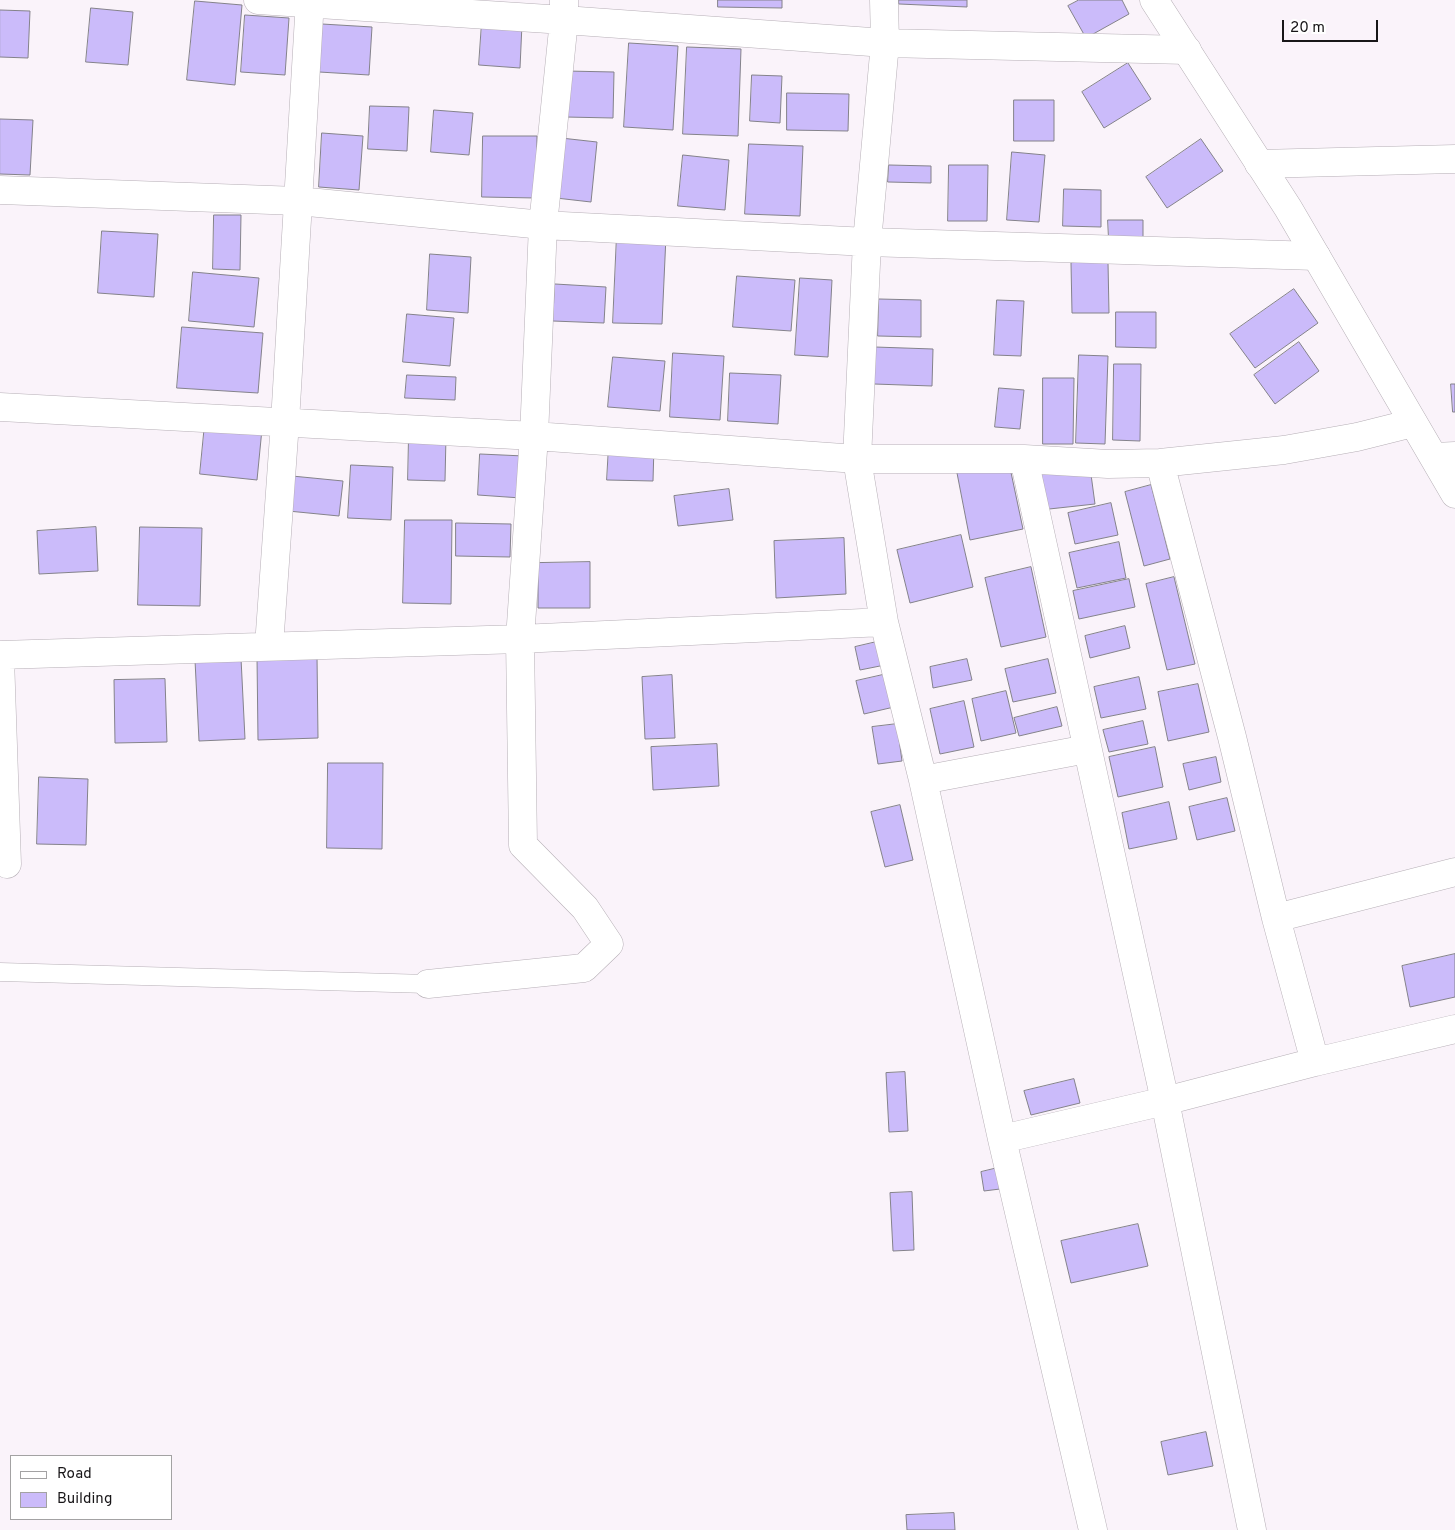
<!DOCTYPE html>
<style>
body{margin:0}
#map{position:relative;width:1455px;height:1530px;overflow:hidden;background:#faf3fa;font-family:Overpass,sans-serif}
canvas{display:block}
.legend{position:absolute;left:10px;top:1455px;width:162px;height:65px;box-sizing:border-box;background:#fff;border:1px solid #a3a2a3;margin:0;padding:6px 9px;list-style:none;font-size:15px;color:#181618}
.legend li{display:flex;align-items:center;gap:10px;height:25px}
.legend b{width:25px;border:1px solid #a3a2a3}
.scale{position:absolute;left:1282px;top:20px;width:96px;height:22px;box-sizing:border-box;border:2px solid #181618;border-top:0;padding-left:6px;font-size:15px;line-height:18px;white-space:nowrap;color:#181618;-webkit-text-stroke:4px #fff;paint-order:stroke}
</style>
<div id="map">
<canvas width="1455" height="1530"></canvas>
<ul class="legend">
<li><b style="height:6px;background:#fff"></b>Road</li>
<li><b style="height:14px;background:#cbbbfa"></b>Building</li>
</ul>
<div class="scale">20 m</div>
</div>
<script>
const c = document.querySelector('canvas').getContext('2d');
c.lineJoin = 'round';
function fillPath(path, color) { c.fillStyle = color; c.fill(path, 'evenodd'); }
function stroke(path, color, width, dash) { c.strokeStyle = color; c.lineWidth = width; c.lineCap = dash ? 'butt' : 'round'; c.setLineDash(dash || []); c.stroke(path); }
const building = new Path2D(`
 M718 0H782V8L718 7Z
 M899 0H967V7L899 4Z
 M1079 0H1122L1129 14 1086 38 1068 6Z
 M195 1 242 5 235 85 187 80Z
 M91 8 133 12 128 65 86 62Z
 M0 10 30 11 28 58 0 57Z
 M245 15 289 18 285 75 241 72Z
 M482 22 522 24 520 68 479 65Z
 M322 24 372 27 369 75 319 72Z
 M629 43 678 46 673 130 624 127Z
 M687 47 741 49 738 136 683 134Z
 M1128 63 1151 99 1104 128 1082 92Z
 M566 71 614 72 613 118 565 117Z
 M752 75 782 76 780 123 750 121Z
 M787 93 849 94 848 131 787 130Z
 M1014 100H1054V141H1014Z
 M370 106 409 107 407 151 368 149Z
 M434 110 473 113 469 155 431 152Z
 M0 119 33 120 30 175 0 174Z
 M322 133 363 136 359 190 319 187Z
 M483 136H537L536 198 482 197Z
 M561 138 597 142 591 202 556 198Z
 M1201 139 1223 171 1167 208 1146 177Z
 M749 144 803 146 800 216 745 214Z
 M1012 152 1045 155 1039 222 1007 220Z
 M683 155 729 160 725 210 678 206Z
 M889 165 931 166V183L888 182Z
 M949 165H988L987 221H948Z
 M1064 189 1101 190V227L1063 226Z
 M214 215H241L240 270 213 269Z
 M1108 220H1143V240H1109Z
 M102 231 158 234 154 297 98 293Z
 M617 234 666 236 662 324 613 323Z
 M430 254 471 257 468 313 427 310Z
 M1108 262 1109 313H1072L1071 263Z
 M193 272 259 278 254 327 189 321Z
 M737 276 795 280 791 331 733 327Z
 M800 278 832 280 828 357 795 355Z
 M555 284 606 287 604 323 553 321Z
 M1294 289 1318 323 1255 368 1230 334Z
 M879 299 921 300V337L878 336Z
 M997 300 1024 301 1021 356 994 355Z
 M1116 312H1156V348L1116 347Z
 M407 314 454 318 450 366 403 362Z
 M182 327 263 333 258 393 177 388Z
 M1299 342 1319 371 1275 404 1254 375Z
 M875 347 933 349 932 386 874 384Z
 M673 353 724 356 720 420 670 417Z
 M1079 355 1108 356 1105 444 1076 443Z
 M613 357 665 361 660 411 608 407Z
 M1114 364H1141L1140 441 1113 440Z
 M730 373 781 375 778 424 728 421Z
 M407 375 456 377 455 400 405 398Z
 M1043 378H1074L1073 444H1043Z
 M1451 384H1455V412H1453Z
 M999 388 1024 390 1020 429 995 427Z
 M205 423 262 429 257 480 200 474Z
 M409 435 446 436 445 481 408 480Z
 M609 445 654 446 653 481 607 480Z
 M480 454 524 456 521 498 478 495Z
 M1009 463 1023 529 970 540 957 473Z
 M351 465 393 467 391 520 348 518Z
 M1090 467 1095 504 1040 510 1036 473Z
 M292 476 343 481 339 516 288 511Z
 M1151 485 1170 559 1144 566 1125 492Z
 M729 489 733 520 678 526 674 496Z
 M1111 503 1118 535 1075 544 1068 513Z
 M405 520H452L451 604 403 603Z
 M456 523 511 524 510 557 456 556Z
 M96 527 98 571 39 574 37 531Z
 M140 527 202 528 200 606 138 605Z
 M961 535 973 587 910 603 897 550Z
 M844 538 846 594 776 598 774 541Z
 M1119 542 1126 578 1077 588 1069 553Z
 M590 562V608H538V563Z
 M1031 567 1046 637 1001 647 985 578Z
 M1174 577 1195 664 1167 670 1146 584Z
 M1129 579 1135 607 1079 619 1073 591Z
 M1125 626 1130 648 1090 658 1085 636Z
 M885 640 890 664 860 670 855 647Z
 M317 655 318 738 258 740 257 656Z
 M241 658 245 739 199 741 195 660Z
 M967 659 972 680 933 688 930 667Z
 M1048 659 1056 693 1013 702 1005 669Z
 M887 674 894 707 864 714 856 681Z
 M672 675 675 738 645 739 642 677Z
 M1139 677 1146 709 1101 718 1094 687Z
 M165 679 167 742 115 743 114 680Z
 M1198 684 1209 732 1168 741 1158 692Z
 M1006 691 1016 733 981 741 972 699Z
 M964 701 974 747 940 754 930 709Z
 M1057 707 1062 726 1019 736 1014 718Z
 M1143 721 1148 744 1109 752 1103 730Z
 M897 724 902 761 878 764 872 727Z
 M717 744 719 786 653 790 651 747Z
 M1155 747 1163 787 1118 797 1109 757Z
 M1216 757 1221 782 1189 790 1183 764Z
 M328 763H383L382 849 327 848Z
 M39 777 88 779 86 845 37 844Z
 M1227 798 1235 831 1197 840 1189 807Z
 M1169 802 1177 839 1129 849 1122 813Z
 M900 805 913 860 885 867 871 812Z
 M1455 954V997L1410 1007 1402 966Z
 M905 1072 908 1131 889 1132 886 1073Z
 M1074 1079 1080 1103 1031 1115 1024 1091Z
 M1006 1166 1008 1188 984 1191 981 1172Z
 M912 1192 914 1250 893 1251 890 1193Z
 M1138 1224 1148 1266 1071 1283 1061 1241Z
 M1206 1432 1213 1466 1168 1475 1161 1442Z
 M954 1513 955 1530H907L906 1515Z`);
fillPath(building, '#cbbbfa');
stroke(building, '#84828a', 1);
const lane = new Path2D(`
 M0 972 428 984`);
const street = new Path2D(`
 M258 0 564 20 885 43 1187 50
 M884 0 885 43 867 242 857 459 884 622 923 780 1002 1139 1093 1530
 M1259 164 1455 159
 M0 190 298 201 543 225 867 242 1316 256
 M0 407 534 436 857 459H1024L1108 464 1160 463 1284 450 1357 437 1413 423
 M1435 457 1455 456
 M1024 459 1165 1101 1252 1530
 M1160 463 1232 737 1276 918 1315 1062
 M269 646 285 422 310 0
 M0 655 520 639 884 622
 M0 658 7 864
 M923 780 1087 749
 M1276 918 1455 872
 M428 984 584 968 609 944 585 908 523 845 520 639 534 436 543 225 564 20V0
 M1002 1139 1165 1101 1315 1062 1455 1029`);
const secondary = new Path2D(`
 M1154 0 1288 208 1455 494`);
stroke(lane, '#b6afb6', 19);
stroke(street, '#b6afb6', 29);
stroke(secondary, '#b6afb6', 29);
stroke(lane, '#fff', 18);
stroke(street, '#fff', 28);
stroke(secondary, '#fff', 28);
</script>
